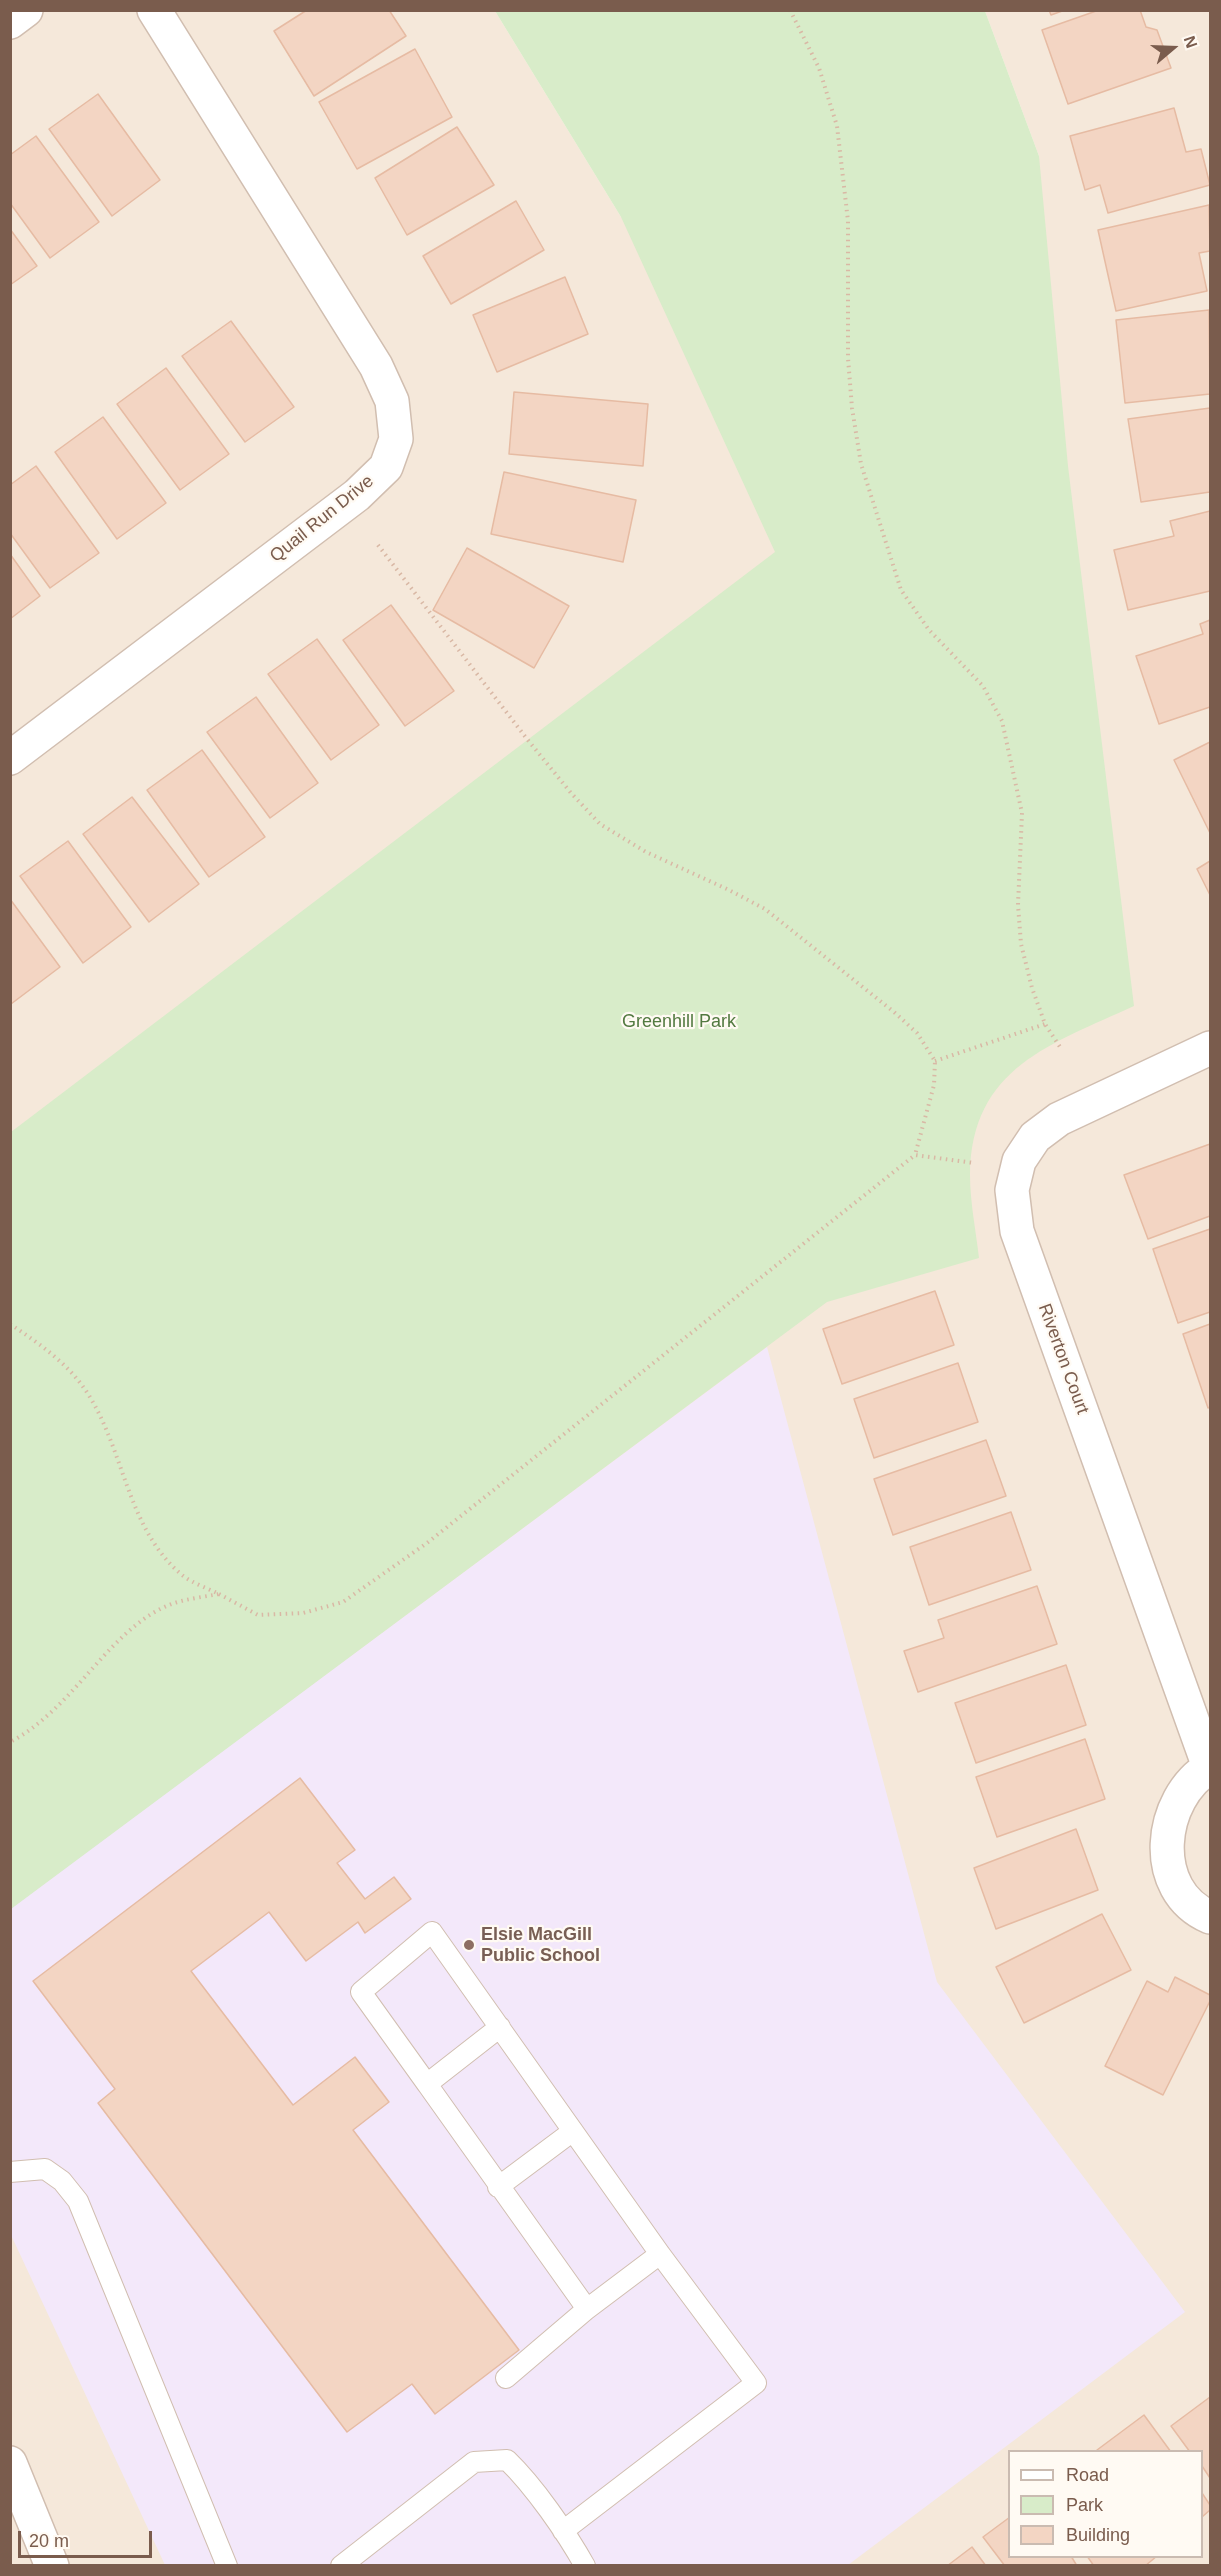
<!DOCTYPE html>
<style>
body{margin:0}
#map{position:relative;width:1221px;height:2576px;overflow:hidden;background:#fdf6ec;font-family:Arial,sans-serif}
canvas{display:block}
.frame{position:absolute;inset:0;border:12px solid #7a5c4d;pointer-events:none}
.legend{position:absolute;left:1008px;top:2450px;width:195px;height:108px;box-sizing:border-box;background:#fffaf3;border:2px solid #cabbb1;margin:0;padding:8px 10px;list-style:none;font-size:18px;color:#7a5c4d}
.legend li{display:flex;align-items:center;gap:12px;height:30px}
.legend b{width:30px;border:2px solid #cabbb1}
.north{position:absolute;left:1143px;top:18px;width:60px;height:60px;-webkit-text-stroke:4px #fffaf3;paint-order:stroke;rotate:71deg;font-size:16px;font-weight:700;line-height:24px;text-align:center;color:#7a5c4d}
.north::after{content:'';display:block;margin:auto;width:21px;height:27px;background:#7a5c4d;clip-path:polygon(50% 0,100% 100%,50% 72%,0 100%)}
.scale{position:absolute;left:18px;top:2531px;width:134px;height:27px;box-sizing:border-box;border:3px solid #7a5c4d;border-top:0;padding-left:8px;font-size:18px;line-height:21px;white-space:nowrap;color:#7a5c4d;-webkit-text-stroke:4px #fffaf3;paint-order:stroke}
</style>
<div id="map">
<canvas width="1221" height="2576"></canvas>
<div class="frame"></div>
<ul class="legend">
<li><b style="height:8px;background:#fff"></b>Road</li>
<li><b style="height:16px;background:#d8ecc9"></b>Park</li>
<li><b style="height:16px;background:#f3d5c3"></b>Building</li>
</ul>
<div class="north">N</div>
<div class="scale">20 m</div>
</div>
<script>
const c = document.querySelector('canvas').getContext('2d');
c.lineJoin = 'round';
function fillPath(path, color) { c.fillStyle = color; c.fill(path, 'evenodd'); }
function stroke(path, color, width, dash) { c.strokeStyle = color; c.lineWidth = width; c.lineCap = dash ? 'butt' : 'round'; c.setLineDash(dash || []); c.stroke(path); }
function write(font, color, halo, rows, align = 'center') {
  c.font = font + ' Arial,sans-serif'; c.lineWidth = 4.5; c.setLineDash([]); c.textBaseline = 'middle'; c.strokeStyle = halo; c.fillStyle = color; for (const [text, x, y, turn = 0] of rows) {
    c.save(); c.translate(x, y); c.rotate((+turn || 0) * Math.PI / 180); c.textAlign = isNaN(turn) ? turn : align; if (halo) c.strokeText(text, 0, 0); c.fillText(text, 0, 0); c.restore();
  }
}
fillPath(new Path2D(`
 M11 11H495L621 217 1039 156 985 11H1210V2565L11 2566ZM1010 2452H1202V2556H1010Z`), '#f5e8da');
fillPath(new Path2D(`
 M767 1347 937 1982 1185 2312 848 2565H165L11 2235 10 1909Z`), '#f3e8fa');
fillPath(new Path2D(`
 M495 11H985L1039 156 1068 466 1134 1006C1052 1044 971 1067 970 1175 970 1202 976 1231 979 1258L827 1302 11 1909V1132L775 552 621 217Z`), '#d8ecc9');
const building = new Path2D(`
 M307 10H389L406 36 314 96 274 31Z
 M1049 10H1065L1051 15Z
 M1099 10H1140L1146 27 1157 30 1171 68 1068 104 1042 30Z
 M415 49 452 117 357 169 319 102Z
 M98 94 160 180 112 216 49 129Z
 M1174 108 1186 152 1201 149 1210 185 1108 213 1100 185 1085 190 1070 136Z
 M457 127 494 185 407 235 375 178Z
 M36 136 99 222 50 258 10 203V155Z
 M516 201 544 250 451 304 423 256Z
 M1209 205 1210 251 1199 253 1207 291 1116 311 1098 230Z
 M10 229 37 266 10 285Z
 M565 277 588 334 497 372 473 315Z
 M1209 310 1210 394 1125 403 1116 320Z
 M231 321 294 407 245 442 182 356Z
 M166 368 229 454 180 490 117 404Z
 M514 392 648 404 643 466 509 454Z
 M1210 408V492L1141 502 1128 419Z
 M103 417 166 503 117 539 55 452Z
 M36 466 99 553 50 588 10 533V485Z
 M504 472 636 500 623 562 491 534Z
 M1210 511V591L1128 610 1114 550 1174 536 1170 521Z
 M467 548 569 606 534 668 433 610Z
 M10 554 40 596 10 619Z
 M391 605 454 691 405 726 343 640Z
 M1210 620V707L1159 724 1136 656 1203 634 1200 624Z
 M317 639 379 725 331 760 268 674Z
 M256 697 318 783 270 818 207 732Z
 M1210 742V833L1174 760Z
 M202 750 265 837 209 877 147 790Z
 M132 797 199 884 149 922 83 834Z
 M68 841 131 927 83 963 20 876Z
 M1210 861V895L1197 869Z
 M10 899 60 967 11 1004 10 1002Z
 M1210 1144V1216L1148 1239 1124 1175Z
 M1210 1229V1312L1178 1323 1153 1249Z
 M935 1291 954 1345 842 1384 823 1329Z
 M1210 1324V1407L1208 1408 1183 1334Z
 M958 1363 978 1422 874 1458 854 1399Z
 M986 1440 1006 1496 893 1535 874 1479Z
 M1011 1512 1031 1570 929 1605 910 1547Z
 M1037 1586 1057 1644 918 1692 904 1651 944 1638 938 1620Z
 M1066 1665 1086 1725 976 1763 955 1703Z
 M1085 1739 1105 1799 997 1837 976 1777Z
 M300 1778 355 1850 337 1863 365 1899 394 1877 411 1899 365 1933 358 1922 306 1961 269 1912 191 1971 293 2105 355 2057 389 2102 353 2130 519 2350 435 2414 412 2384 347 2432 98 2103 115 2089 33 1981Z
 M1076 1829 1098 1890 996 1929 974 1868Z
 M1102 1914 1131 1970 1024 2023 996 1967Z
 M1175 1977 1210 1995V2001L1163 2095 1105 2066 1147 1981 1168 1992Z
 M1210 2397V2478L1202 2466V2452H1190L1171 2426Z
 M1144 2415 1171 2452H1098L1097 2450Z
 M1202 2493 1210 2505V2510L1202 2517Z
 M1010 2517V2556H1071L1077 2566H1005L983 2537Z
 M972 2547 986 2566H947Z
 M1087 2556H1157L1145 2566H1094Z`);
fillPath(building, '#f3d5c3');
stroke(building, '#e6bba3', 1.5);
const lane = new Path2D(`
 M500 2027 427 2084 587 2309
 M427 2084 361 1992 432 1932 660 2254 756 2383 563 2531
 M10 2172 45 2169 62 2181 78 2201 227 2566
 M498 2187 573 2131
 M506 2378 587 2309 660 2254
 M341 2566 474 2462 507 2460C534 2486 566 2532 585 2566`);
const street = new Path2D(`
 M10 22 26 10
 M10 758 357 495 386 467 396 439 392 401 376 366 154 10
 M1209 1767 1017 1231 1012 1190 1019 1161 1035 1137 1059 1119 1210 1048
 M1210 1767C1158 1798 1148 1891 1210 1917
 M10 2463 52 2566`);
stroke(lane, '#d1beb0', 22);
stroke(street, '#d1beb0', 36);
stroke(new Path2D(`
 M790 10 819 68 837 126 848 221V358L852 408 861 464 901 590 929 630 983 686 1002 721 1022 813 1018 905 1021 944 1032 988 1045 1024 1060 1047
 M378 545 527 739 571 793 600 824 646 852 729 890 765 909 894 1012 917 1033 935 1061 934 1085 915 1155
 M935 1061 1045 1024
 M10 1324C40 1344 69 1364 88 1394 125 1452 127 1529 182 1575 192 1583 207 1588 219 1594 203 1597 184 1599 169 1605 109 1629 73 1710 10 1742
 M219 1594 258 1615 303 1613 343 1602 427 1543 915 1155 974 1163`), '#d9b8a5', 4, [1.5, 4.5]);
stroke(lane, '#fff', 20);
stroke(street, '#fff', 33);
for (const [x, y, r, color] of [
 [469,1945,6,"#8d6e63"]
]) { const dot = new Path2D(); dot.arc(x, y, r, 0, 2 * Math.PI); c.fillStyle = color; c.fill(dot); stroke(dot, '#fffaf3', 2); }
write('18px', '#7a5c4d', '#fffaf3', [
 ["Quail Run Drive",322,519,-39],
 ["Riverton Court",1063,1359,70]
]);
write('18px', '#537a41', '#fffaf3', [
 ["Greenhill Park",679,1022]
]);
write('bold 18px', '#785e54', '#fffaf3', [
 ["Elsie MacGill",481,1935],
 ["Public School",481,1956]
], 'left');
</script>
